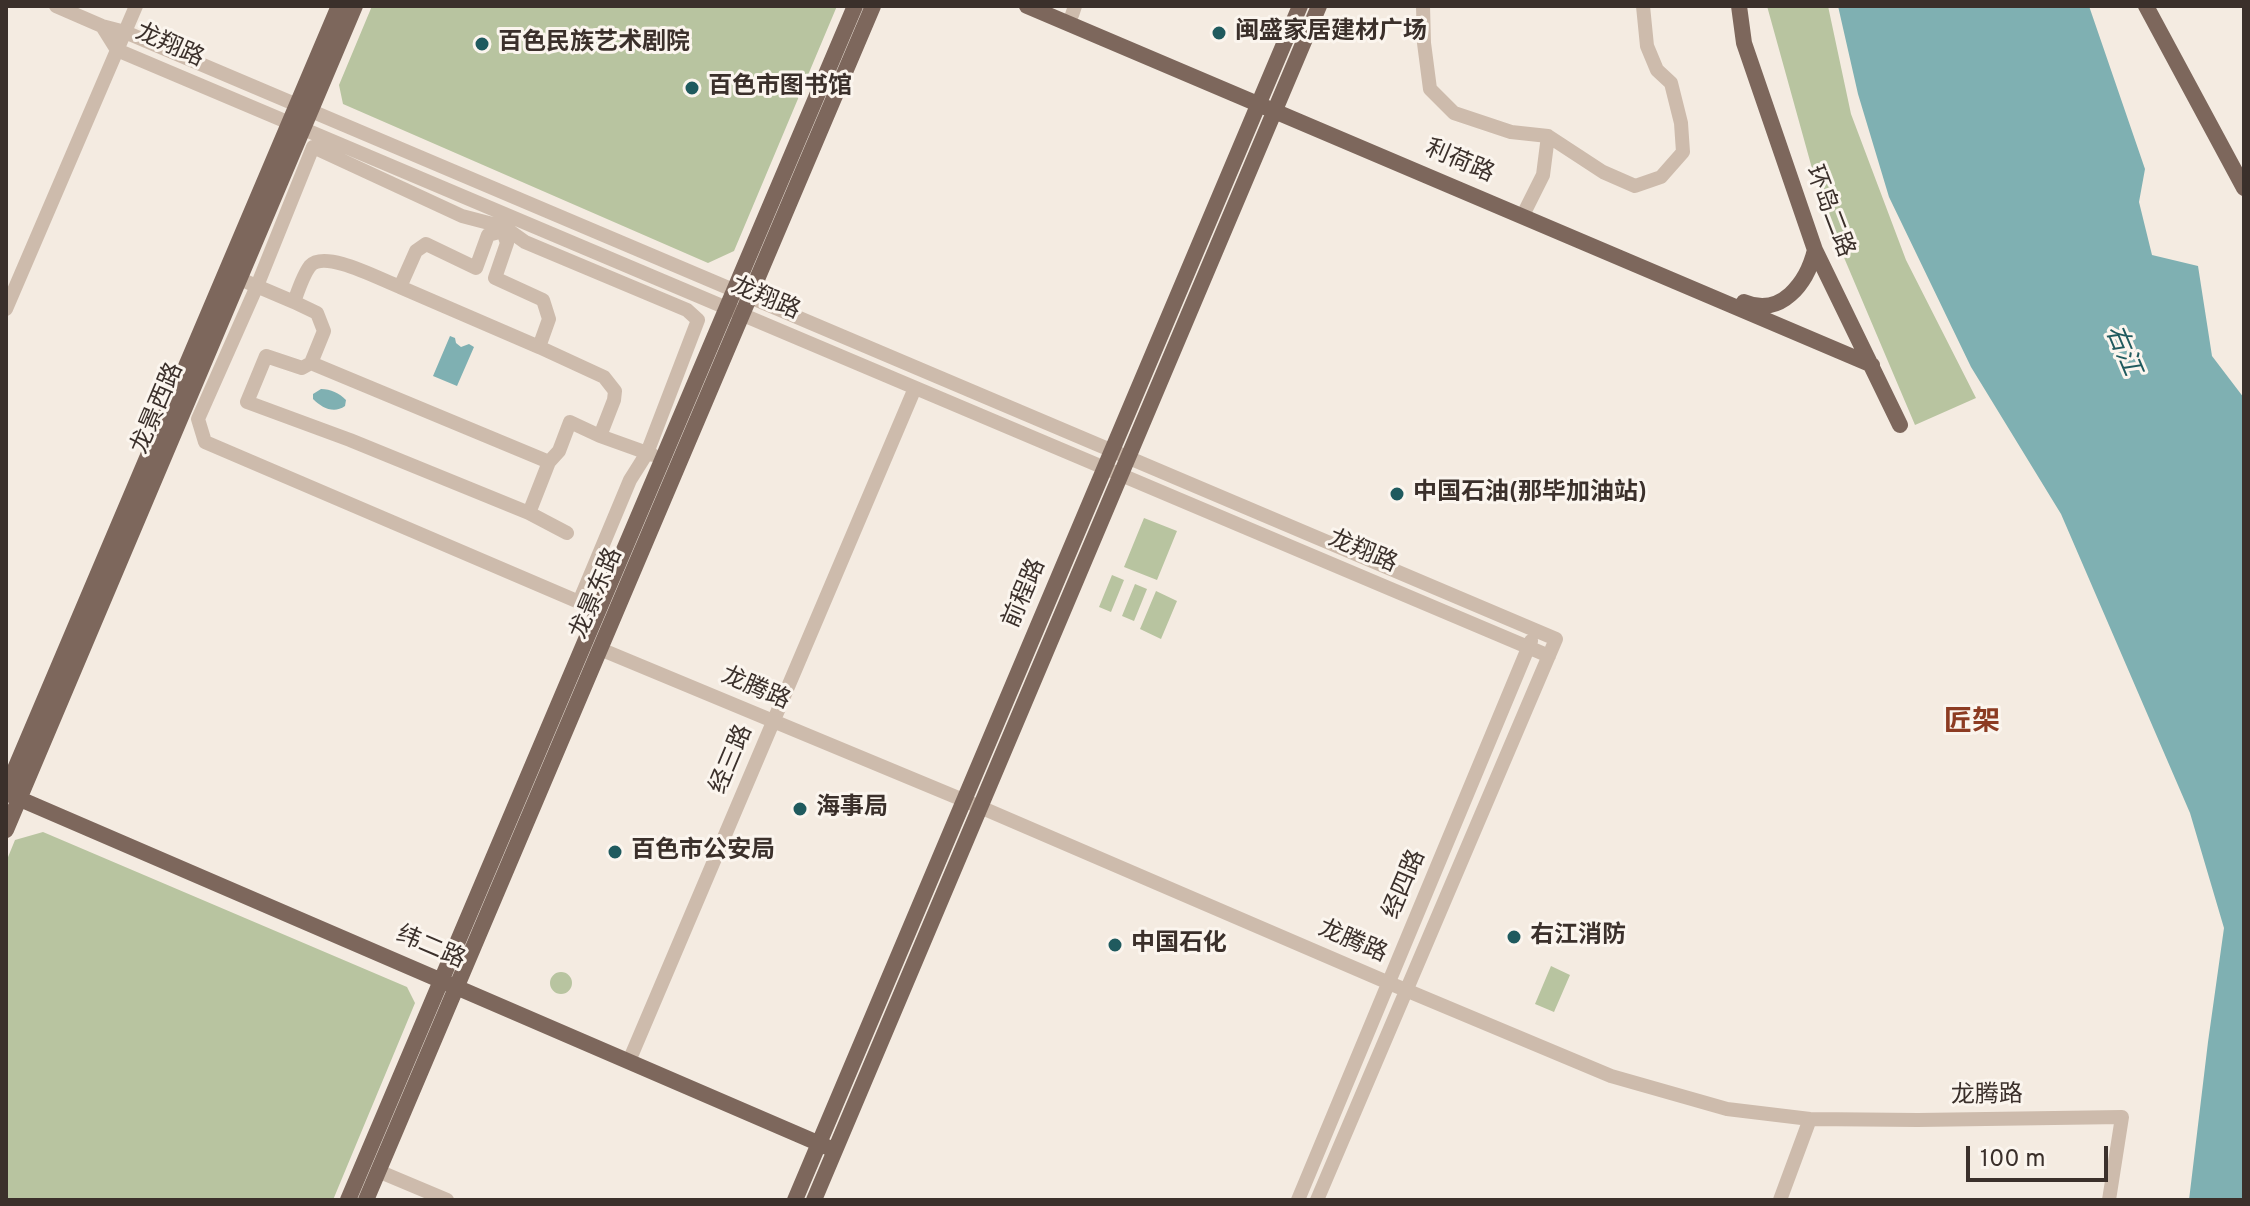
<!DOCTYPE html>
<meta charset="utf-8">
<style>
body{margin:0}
#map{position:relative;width:2250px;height:1206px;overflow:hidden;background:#f4ebe1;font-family:Overpass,sans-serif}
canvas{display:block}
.frame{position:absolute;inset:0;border:8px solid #3b302b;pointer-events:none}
.scale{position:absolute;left:1966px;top:1146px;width:142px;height:36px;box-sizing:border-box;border:4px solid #3b302b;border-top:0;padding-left:10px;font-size:24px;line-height:28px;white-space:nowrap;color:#3b302b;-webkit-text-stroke:6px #fbf5ee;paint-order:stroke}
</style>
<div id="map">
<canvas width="2250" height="1206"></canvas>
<div class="frame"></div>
<div class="scale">100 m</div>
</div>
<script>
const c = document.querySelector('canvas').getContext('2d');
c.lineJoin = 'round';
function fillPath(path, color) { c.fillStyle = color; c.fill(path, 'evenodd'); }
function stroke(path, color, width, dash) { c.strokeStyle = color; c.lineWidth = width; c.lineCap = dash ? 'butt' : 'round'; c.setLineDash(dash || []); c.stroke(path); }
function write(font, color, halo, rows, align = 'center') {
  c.font = font + ' Overpass,"Noto Sans SC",sans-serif'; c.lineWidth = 6; c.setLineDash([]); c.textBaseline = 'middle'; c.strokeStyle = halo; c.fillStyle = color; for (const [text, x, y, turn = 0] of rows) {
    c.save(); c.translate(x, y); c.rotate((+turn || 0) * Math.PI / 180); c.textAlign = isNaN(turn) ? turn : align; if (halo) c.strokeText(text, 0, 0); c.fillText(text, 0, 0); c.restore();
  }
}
fillPath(new Path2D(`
 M372 6H837L734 251 708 263 343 104 339 85Z
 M1767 6H1828L1851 114 1906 260 1976 398 1915 425 1823 208Z
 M1144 518 1177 531 1157 580 1124 567Z
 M1112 575 1124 580 1111 612 1099 607Z
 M1135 584 1147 589 1134 621 1122 616Z
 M1156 591 1177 601 1161 639 1140 629Z
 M43 832 407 987 415 1003 333 1200H6V862L15 840Z
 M1551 966 1570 975 1554 1012 1535 1004Z
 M550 983a11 11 0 1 1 22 0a11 11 0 1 1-22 0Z`), '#b8c4a0');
fillPath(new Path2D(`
 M1838 6H2089L2145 169 2139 202 2152 255 2198 266 2212 356 2244 398V1200H2189L2208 1042 2224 928 2190 813 2061 514 1971 367 1889 197 1858 94Z
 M450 336 455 338 456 343 461 347 469 344 474 347 457 386 433 376Z
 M321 389C331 389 339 393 346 400L345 406C334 414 322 408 313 399V394Z`), '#7fb0b2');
stroke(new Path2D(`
 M56 6 102 26 125 32 1556 639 1317 1200
 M1423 6 1424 43 1430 89 1454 113 1511 132 1548 136 1603 172 1635 186 1661 177 1683 152 1681 123 1671 83 1657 70 1647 46 1643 6
 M1072 15 1075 6
 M102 26 117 50 1549 656
 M313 147 462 216 504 227 525 242 687 310 698 320 647 453 630 480 579 602 205 442 198 419 257 286Z
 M1526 209 1543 175 1548 136
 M505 223 503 231 507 243 495 278 543 300 549 319 539 347 604 377 615 391 614 400 600 436 653 455
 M240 279 294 302C298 291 303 275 310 266 325 249 381 280 400 287L416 251 426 244 476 268 488 235 503 231
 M400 287 539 347
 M294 302 317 313 324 331 311 363 549 462 529 513
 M6 309 136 6
 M311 363 302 368 266 356 247 402 350 440 529 513 567 533
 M549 462 559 451 570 422 600 436
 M600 649 980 807 1389 983 1611 1076 1727 1109 1810 1119 1918 1120 2122 1117 2109 1200
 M629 1061 915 388
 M378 1171 447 1200
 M1298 1200 1531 641
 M1780 1200 1810 1119`), '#cdbbac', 14);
stroke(new Path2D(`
 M1027 6 1872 365
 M1739 6 1744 43 1815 250 1900 425
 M2146 6 2244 188
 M1744 302C1781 318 1807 283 1815 250
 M6 790 339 6
 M6 793 827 1147
 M6 830 355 6
 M348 1200 855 6
 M366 1200 873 6
 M795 1200 1300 6
 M814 1200 1319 6`), '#7d675c', 16);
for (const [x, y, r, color] of [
 [1219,33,8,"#1f5a5e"],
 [482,44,8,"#1f5a5e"],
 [692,88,8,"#1f5a5e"],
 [1397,494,8,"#1f5a5e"],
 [800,809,8,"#1f5a5e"],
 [615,852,8,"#1f5a5e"],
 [1514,937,8,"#1f5a5e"],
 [1115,945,8,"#1f5a5e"]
]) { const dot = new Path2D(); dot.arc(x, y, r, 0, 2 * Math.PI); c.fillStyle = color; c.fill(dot); stroke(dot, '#fbf5ee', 3); }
write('bold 24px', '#3b302b', '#fbf5ee', [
 ["闽盛家居建材广场",1235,33],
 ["百色民族艺术剧院",498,44],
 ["百色市图书馆",708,88],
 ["中国石油(那毕加油站)",1413,494],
 ["海事局",816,809],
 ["百色市公安局",631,852],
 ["右江消防",1530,937],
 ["中国石化",1131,945]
], 'left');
write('24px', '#3b302b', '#fbf5ee', [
 ["龙翔路",169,47,24],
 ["利荷路",1459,163,23],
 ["环岛二路",1828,212,69],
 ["龙翔路",765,300,23],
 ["龙景西路",159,409,-67],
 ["龙翔路",1362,553,23],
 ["龙景东路",598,594,-67],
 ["前程路",1026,594,-67],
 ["龙腾路",755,690,23],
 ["经三路",733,760,-67],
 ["经四路",1406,885,-67],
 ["龙腾路",1352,943,23],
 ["纬二路",430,949,23],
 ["龙腾路",1987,1097,-1]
]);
write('italic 26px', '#1f5a5e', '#fbf5ee', [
 ["右江",2121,351,67]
]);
write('bold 28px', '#8c3b22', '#fbf5ee', [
 ["匠架",1972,724]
]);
</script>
